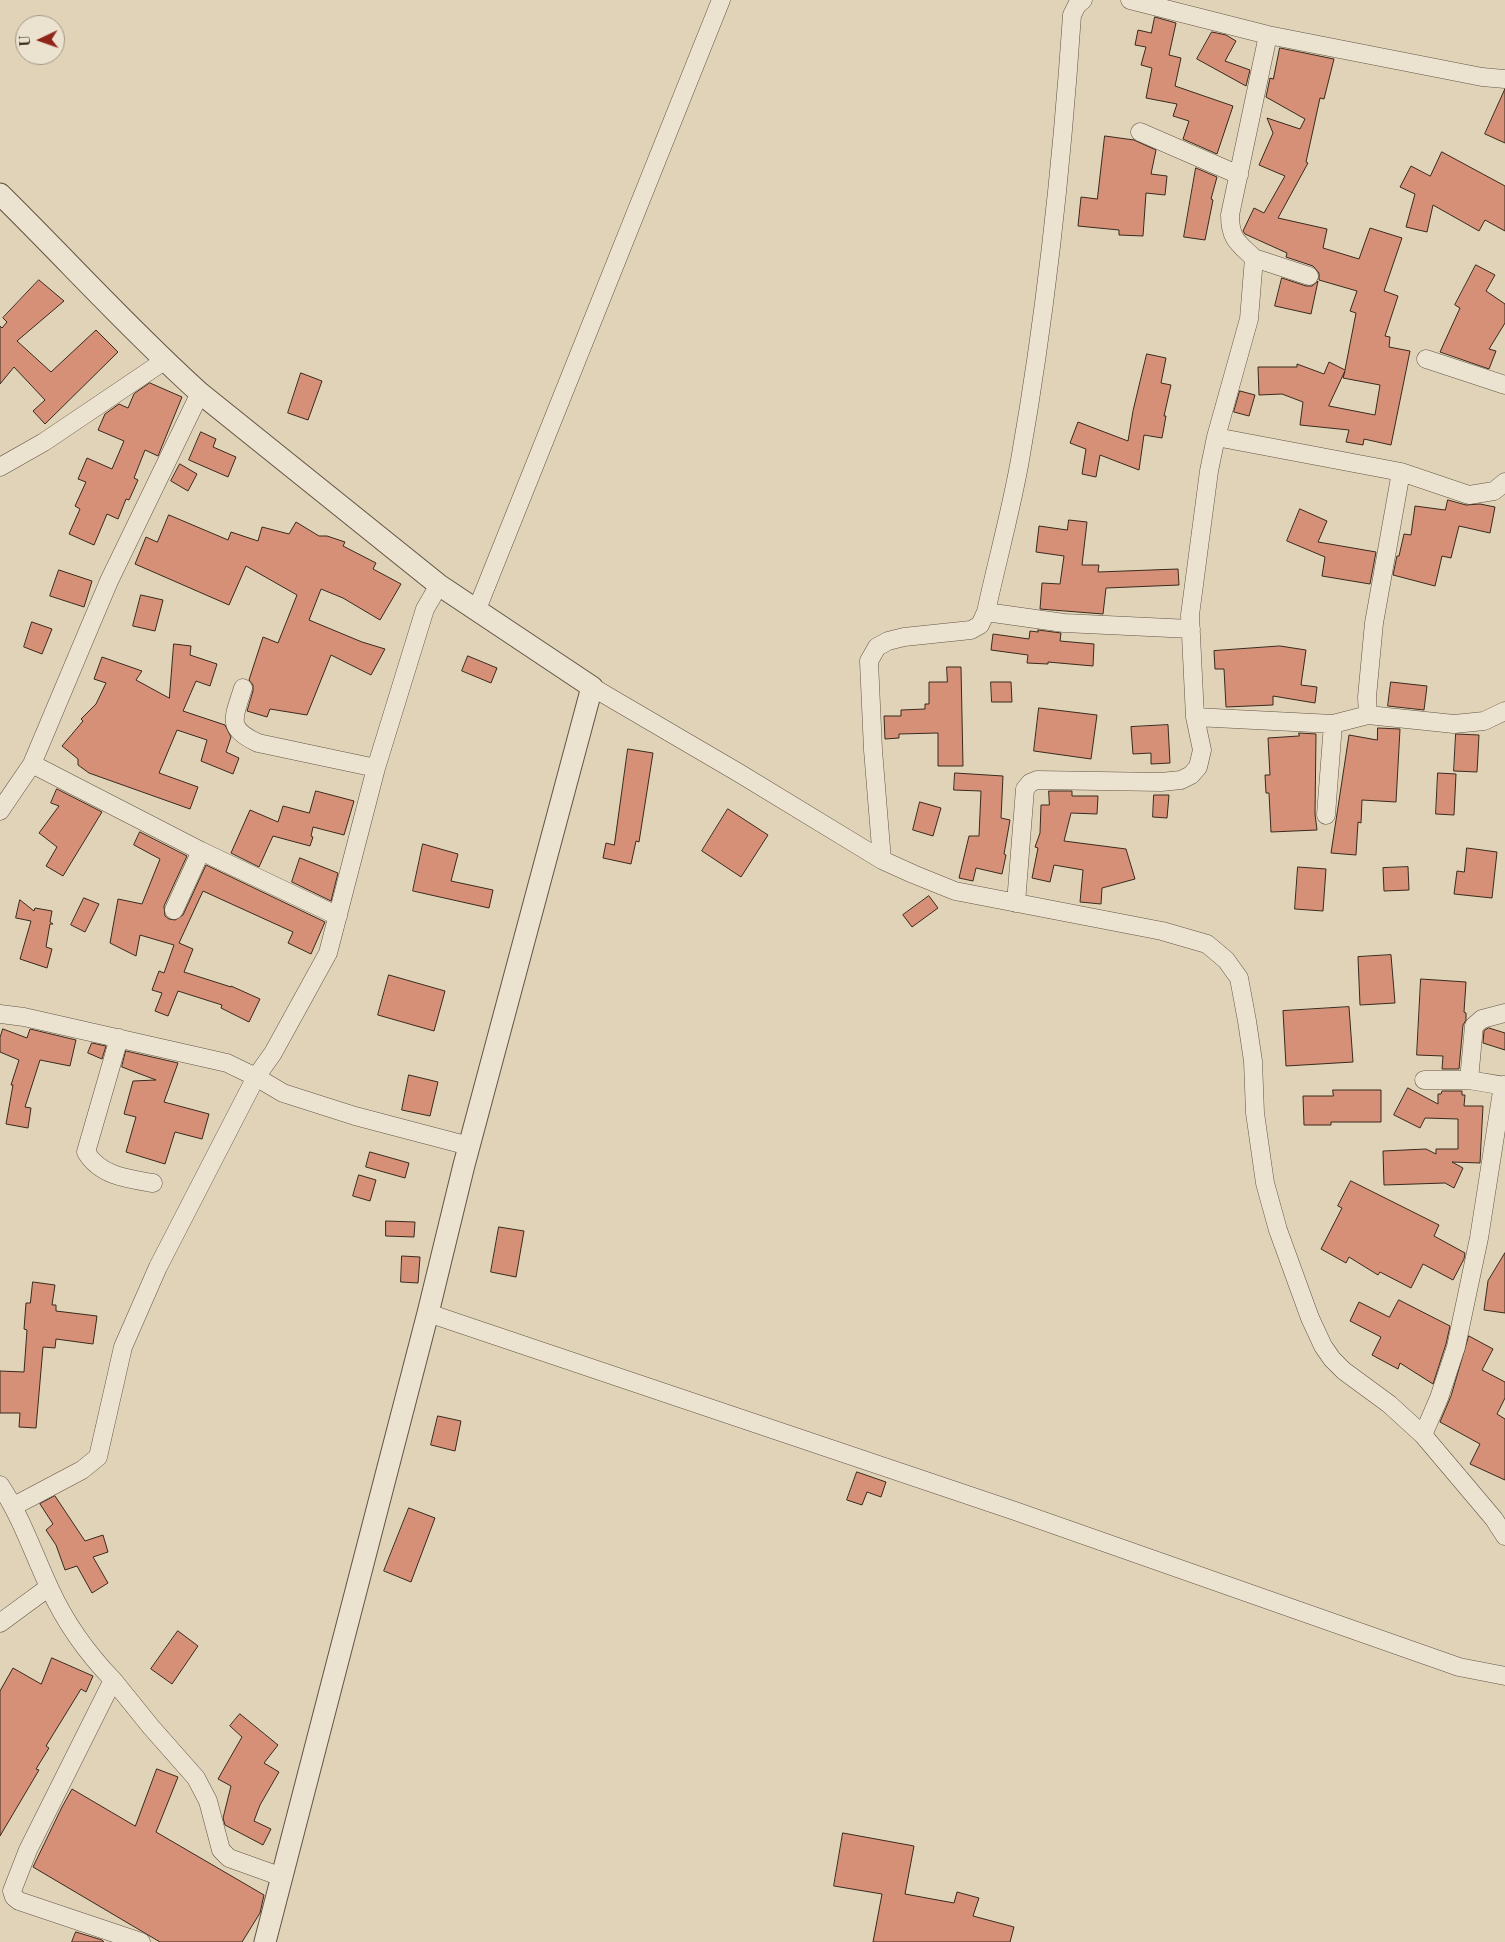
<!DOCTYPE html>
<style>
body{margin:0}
#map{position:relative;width:1505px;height:1942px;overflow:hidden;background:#e0d3b7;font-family:"Libre Bodoni",serif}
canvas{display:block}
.north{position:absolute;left:15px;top:15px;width:50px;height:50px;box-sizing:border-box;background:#ebe2d0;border:1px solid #a49888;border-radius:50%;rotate:267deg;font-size:14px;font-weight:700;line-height:20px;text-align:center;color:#392a1d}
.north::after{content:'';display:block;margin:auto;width:18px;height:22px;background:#8f2418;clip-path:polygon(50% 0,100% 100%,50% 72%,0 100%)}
</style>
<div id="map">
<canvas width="1505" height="1942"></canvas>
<div class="north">U</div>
</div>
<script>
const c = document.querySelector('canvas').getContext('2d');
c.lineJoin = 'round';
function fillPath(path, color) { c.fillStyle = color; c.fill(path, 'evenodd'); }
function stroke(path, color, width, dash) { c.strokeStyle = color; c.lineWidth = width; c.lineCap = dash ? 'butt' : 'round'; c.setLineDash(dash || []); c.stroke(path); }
const building = new Path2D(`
 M1155 17 1176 23 1169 55 1181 58 1175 86 1233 106 1217 154 1183 139 1189 121 1173 116 1177 104 1146 98 1152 68 1141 65 1146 47 1135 45 1138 30 1151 33Z
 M1212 32 1226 35 1236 41 1225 61 1250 70 1246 86 1197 59Z
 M1280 48 1334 59 1324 99 1320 98 1306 162 1308 163 1278 218 1327 229 1323 248 1359 259 1370 228 1402 238 1384 291 1398 296 1385 336 1390 337 1389 347 1410 351 1391 445 1364 439 1363 445 1346 442 1349 430 1300 425 1303 402 1282 394 1259 395 1258 367H1297V364L1324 374 1329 362 1345 370 1356 313 1350 311 1357 291 1319 280V273L1313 266 1286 257 1287 253 1245 234 1243 231 1254 208 1264 213 1285 176 1259 165 1273 133 1267 118 1300 129 1305 119 1266 97 1270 78 1273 79ZM1345 371 1343 378 1380 385 1375 415 1329 406Z
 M1505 89V143L1485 134Z
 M1105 136 1134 140 1156 150 1151 174 1167 176 1165 195 1146 193 1143 236 1119 235V230L1078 226 1081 197 1097 199Z
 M1442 152 1505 186V231L1485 220 1479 231 1433 205 1427 232 1406 227 1415 194 1400 187 1411 166 1430 176Z
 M1196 168 1217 177 1211 199 1213 200 1205 240 1184 237Z
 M1476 265 1495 275 1486 291 1505 304V323L1489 349 1496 351 1489 369 1440 352 1460 308 1455 305Z
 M1282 278 1306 286H1312L1318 281 1311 314 1275 306Z
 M39 280 64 301 17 341 51 372 96 330 118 352 45 424 33 411 45 400 14 367 0 384V326L2 328 7 322 3 318Z
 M1147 354 1166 358 1161 383 1171 385 1164 416H1166L1162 438 1144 435 1139 470 1100 455 1096 477 1082 474 1086 449 1070 443 1078 422 1128 441 1133 411Z
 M301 373 322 381 308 420 288 413Z
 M150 383 182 397 158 456 145 450 134 478 138 480 129 500 126 499 118 519 107 514 94 545 69 534 80 509 75 506 86 482 78 479 87 458 112 469 124 441 98 430 105 414 119 404 128 408 134 394Z
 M1240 391 1255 395 1249 416 1234 412Z
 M201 432 216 439 213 447 236 457 228 477 189 460Z
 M180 464 197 474 188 491 171 481Z
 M1448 500 1466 505 1480 504 1495 507 1490 533 1459 526 1451 558 1442 556 1435 586 1393 575 1397 556H1399L1404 534 1411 535 1415 506 1445 510Z
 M1300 509 1327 521 1318 542 1376 552 1370 584 1322 576 1325 557 1287 541Z
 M169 515 228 540 231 532 258 541 262 527 289 534 296 522 319 536H327L345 542 343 546 376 563 373 569 401 584 380 620 343 598 321 589 309 620 362 642 385 649 371 675 331 655 307 715 270 709 267 717 247 711 253 691V685L249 680 263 637 278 643 297 595 246 566 229 605 135 564 146 537 157 542Z
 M1069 520 1087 522 1082 565H1099L1098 572 1178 569 1179 585 1106 588 1103 614 1040 609 1042 583 1060 584 1064 556 1036 552 1039 526 1067 530Z
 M59 570 92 581 84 607 50 596Z
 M141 595 163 600 155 631 133 626Z
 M32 622 52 629 42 654 24 647Z
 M1038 630 1061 633 1060 641 1094 644 1093 666 1048 662V664L1027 663 1028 655 991 650 993 634 1029 639 1030 631 1038 632Z
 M174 644 191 646 190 655 217 664 210 686 196 681 183 711 225 725 231 737 226 752 239 758 233 774 201 761 207 740 177 730 159 773 198 787 190 809 89 773 78 765V759L62 746 83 721 81 719 96 704 106 683 94 679 102 657 142 671 136 680 169 698Z
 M1280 646 1306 650 1301 685 1317 687 1315 703 1273 696V705L1226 707 1224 669H1215L1214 651Z
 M468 656 497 668 491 683 462 671Z
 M947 667H961L963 766H938V733L899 734V738L885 739 884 716H901V710L925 709V704H929V682H947Z
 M991 682H1011L1012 702H992Z
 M1391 682 1427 686 1424 710 1388 706Z
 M1039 708 1097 715 1091 759 1034 751Z
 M1168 725 1170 763 1151 764V753L1133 754 1131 727Z
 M1378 728 1400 729 1396 802 1362 800 1361 823 1358 822 1356 855 1331 853 1349 735 1377 740Z
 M1299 733 1316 734 1315 814 1317 830 1271 832 1269 793H1266L1265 775H1270L1268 738 1299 736Z
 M1456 734 1479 735 1477 772 1454 771Z
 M628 749 653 753 639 842 636 841 631 864 603 858 606 843 614 845Z
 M955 773 1003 776 1001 818 1010 820 1004 854 1006 855 1002 874 976 868 973 881 959 878 969 836H979L981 791 954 790Z
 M1438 773 1456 774 1454 815 1436 814Z
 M57 789 102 812 63 876 46 866 57 847 39 833 59 806 51 803Z
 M316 791 354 801 344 835 313 827 311 836 313 837 310 846 273 836 259 867 231 853 250 810 278 822 283 806 309 813Z
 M1049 791H1072V796H1098L1097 814 1071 813 1064 841 1126 849 1135 879 1102 888 1101 904 1080 902 1083 870 1054 865 1050 882 1032 878 1038 848 1035 847 1040 833 1041 805H1049Z
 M1154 795H1169L1167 818 1153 817Z
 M920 802 941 808 933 836 913 830Z
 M728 809 768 835 741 877 702 851Z
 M140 832 187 856 164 906 165 916 169 919 175 920 183 915 206 865 325 922 311 954 288 943 293 932 203 891 179 943 193 949 184 972 231 987V986L260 999 249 1022 221 1008 222 1005 178 991 168 1016 155 1011 162 993 152 990 159 971 164 973 174 945 140 935 136 956 110 943 118 899 142 904 160 859 134 845Z
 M423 844 458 854 451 881 493 890 489 908 413 891Z
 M1467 848 1497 852 1492 898 1454 894 1457 871 1464 872Z
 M300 858 338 873 331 901 292 882Z
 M1298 867 1326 869 1323 911 1295 909Z
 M1408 867 1409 890 1384 891 1383 868Z
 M929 896 938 908 912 927 903 915Z
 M84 898 99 904 85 932 71 925Z
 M20 900 34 911 35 908 52 911 50 922 53 924H50L46 947 52 949 47 968 20 959 31 921 16 918Z
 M1391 955 1395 1003 1360 1005 1358 957Z
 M389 975 445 991 434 1031 378 1015Z
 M1421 979 1466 982 1464 1012 1466 1013V1020L1463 1025 1459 1069H1442L1443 1056 1417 1055Z
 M1349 1007 1353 1062 1286 1066 1283 1011Z
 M1489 1028 1505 1033V1050L1483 1043 1484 1031Z
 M3 1029 27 1038 30 1029 76 1040 70 1066 40 1060 25 1107 31 1108 28 1128 6 1124 13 1085H11L19 1060 0 1052V1038Z
 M92 1043 106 1046 102 1059 88 1053Z
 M126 1051 178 1063 164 1102 209 1114 202 1139 175 1132 165 1164 126 1152 136 1117 124 1114 133 1081 156 1080 122 1067Z
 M409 1075 438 1082 430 1116 402 1110Z
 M1408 1088 1438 1104V1094H1441L1442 1091H1462V1095H1465L1464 1106H1483L1480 1163 1452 1162 1463 1168 1454 1188 1445 1183 1384 1185 1383 1151 1426 1149 1436 1154V1149H1458V1119L1425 1118 1420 1128 1394 1115Z
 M1333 1090H1381V1122H1331V1125H1304L1303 1096H1333Z
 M370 1152 409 1163 405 1178 366 1167Z
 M359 1175 376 1180 370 1201 353 1196Z
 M1351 1181 1439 1225 1434 1236 1465 1253 1464 1259 1453 1280 1423 1264 1411 1288 1380 1272 1378 1275 1349 1257 1346 1263 1321 1249 1342 1208 1338 1206Z
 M386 1221 415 1222 414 1237 386 1236Z
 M499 1227 524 1231 516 1277 491 1272Z
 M1505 1253V1313L1484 1310 1488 1281Z
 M402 1256 420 1257 418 1283 401 1282Z
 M33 1282 55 1285 52 1305H56V1311L97 1316 93 1344 56 1339 55 1348 43 1347 36 1428 19 1427 20 1413H0V1371L24 1372 27 1330 24 1329 26 1303H30Z
 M1399 1300 1450 1326 1446 1344 1433 1384 1400 1363 1398 1369 1372 1355 1381 1337 1350 1321 1359 1302 1389 1317Z
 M1469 1336 1493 1349 1482 1370 1505 1382V1398L1497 1414 1505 1419V1480L1470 1464 1480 1444 1440 1422 1451 1396Z
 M438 1416 461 1421 455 1451 431 1445Z
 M857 1472 886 1482 881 1497 867 1492 862 1505 847 1500Z
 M55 1496 85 1541 103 1535 108 1552 93 1557 108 1583 92 1593 77 1566 65 1570 56 1545 46 1530 53 1524 40 1504Z
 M409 1508 435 1518 411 1582 384 1571Z
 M178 1631 198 1646 172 1684 151 1669Z
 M52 1658 93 1676 86 1692 81 1689 46 1746 49 1748 36 1769 39 1770 0 1836V1691L13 1668 41 1684Z
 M240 1714 278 1745 264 1763 279 1772 260 1805 254 1821 271 1829 263 1845 225 1825 223 1818 231 1786 218 1779 242 1737 230 1726Z
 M157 1769 178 1777 156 1832 264 1895 260 1913 242 1942H160L33 1867 62 1807 72 1789 135 1826Z
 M843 1833 914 1846 905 1894 954 1903 957 1892 979 1898 973 1916 1014 1927 1010 1942H873L882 1894 834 1886Z
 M76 1932 102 1940 104 1942H72Z`);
fillPath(building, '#d69078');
stroke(building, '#392a1d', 1);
const minor = new Path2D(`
 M1130 0 1268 35 1482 77 1505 79
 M1140 132 1239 175
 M1254 258 1309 276
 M1426 359 1505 385
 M1216 437 1401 472 1374 623 1367 697 1368 715 1454 724 1484 721 1505 711
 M0 467 44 442 164 361
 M1401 472 1469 495 1494 491 1505 482
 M477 609 721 0
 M986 612 1064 623 1191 629
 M592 687 739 773 882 860 913 874 955 891 1162 931 1207 944 1226 960 1239 978 1247 1021 1253 1061 1255 1113 1265 1183 1278 1230 1310 1318 1323 1346 1332 1359 1344 1371 1389 1404 1423 1435 1494 1519 1505 1536
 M243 688C234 718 225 728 258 743L376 768
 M1195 717 1333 724 1368 715
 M32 764 201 851 338 916
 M0 811 32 764 109 581 200 393
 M1326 815 1333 724
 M882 860 873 750 869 661 877 647 888 641 904 637 971 630 980 625 986 612C997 561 1011 511 1020 460 1046 313 1062 164 1072 15L1077 5 1083 0
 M1016 903 1025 789 1030 783 1037 780 1161 782 1181 780 1191 775 1198 767 1202 750 1195 717 1190 615 1209 471 1216 437 1249 319 1254 258C1238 243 1230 239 1230 215L1268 35
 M174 910 201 851
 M0 1014 24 1017 227 1063 256 1077 273 1053 328 953 376 768 425 609 439 585
 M119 1038 86 1152C100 1176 128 1179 153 1183
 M1424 1080H1469L1505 1086
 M1469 1080 1474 1026 1482 1019 1505 1013
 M428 1313 1015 1511 1459 1667 1505 1676
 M1423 1435 1439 1398 1456 1347 1479 1238 1503 1085
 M0 1485C22 1518 33 1553 50 1589 65 1622 88 1654 113 1680L28 1850 12 1891 14 1897 19 1901 141 1942
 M14 1506 82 1470 98 1457 123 1347 158 1267 256 1077 283 1093 355 1116 469 1146
 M0 1623 49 1587
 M113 1680 151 1727 196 1778 208 1801 221 1850 229 1858 282 1877`);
const tertiary = new Path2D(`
 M0 194C67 260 130 330 200 393L439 585 592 687 464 1165 428 1313 265 1942`);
stroke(minor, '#635444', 19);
stroke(tertiary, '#635444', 23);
stroke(minor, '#ebe2d0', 18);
stroke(tertiary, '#ebe2d0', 21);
</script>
